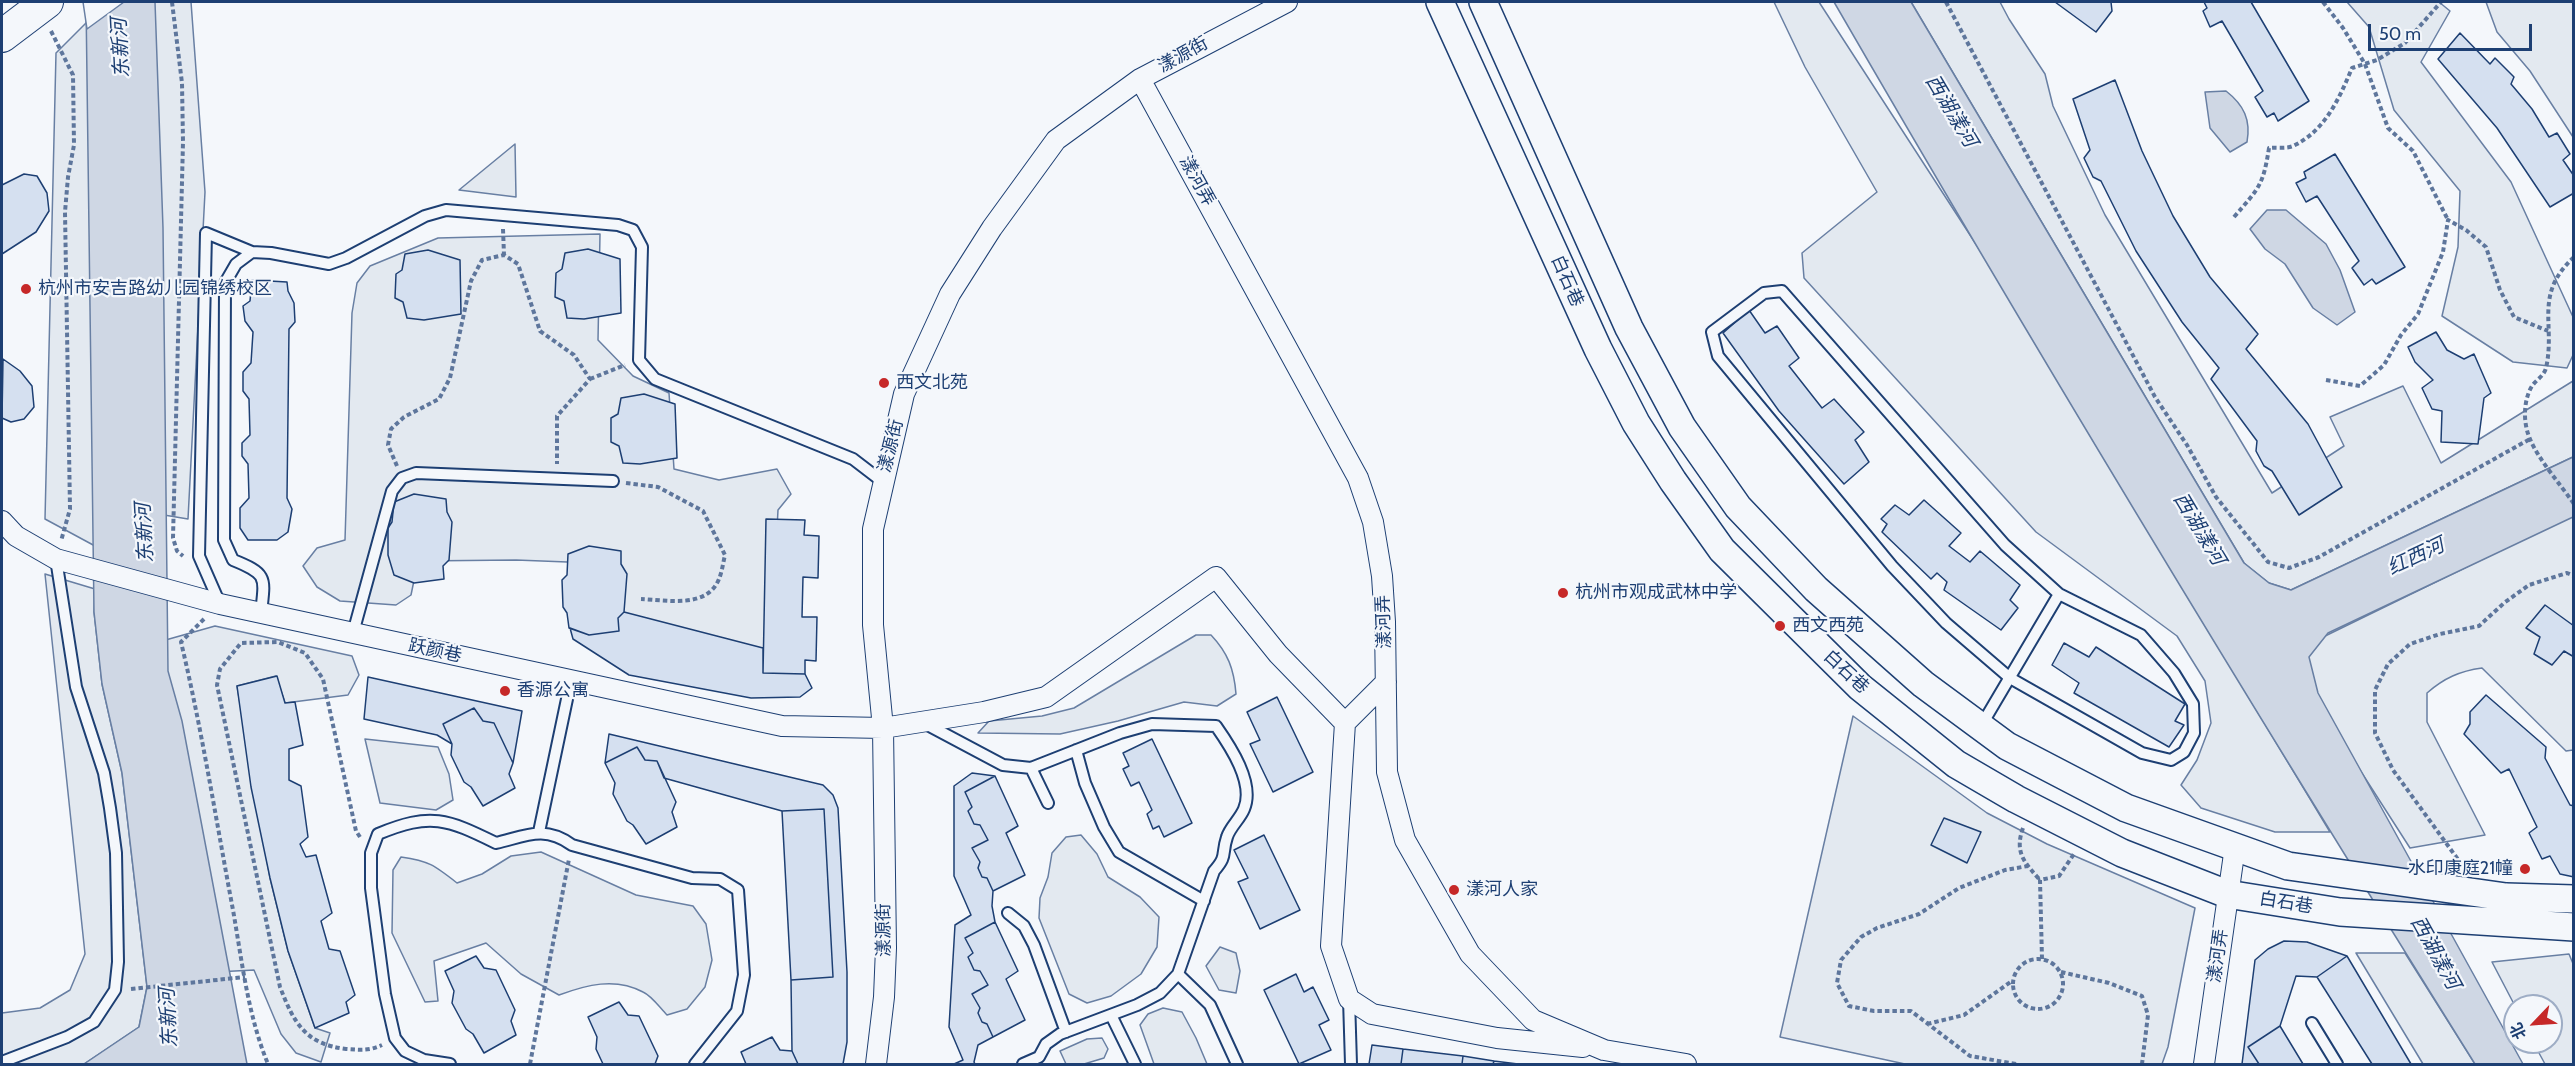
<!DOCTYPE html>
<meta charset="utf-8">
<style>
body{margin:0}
#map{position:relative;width:2575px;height:1066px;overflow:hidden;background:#f4f7fb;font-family:Cabin,"Noto Sans SC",sans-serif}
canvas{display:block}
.frame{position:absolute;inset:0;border:3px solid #1d3f73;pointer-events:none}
.north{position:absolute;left:2503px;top:994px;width:60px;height:60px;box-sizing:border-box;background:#f4f7fb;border:2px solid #9eadc5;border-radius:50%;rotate:245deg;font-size:16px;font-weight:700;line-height:24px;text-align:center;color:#1d3f73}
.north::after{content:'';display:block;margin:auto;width:21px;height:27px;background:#c62828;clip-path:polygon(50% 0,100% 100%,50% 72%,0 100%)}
.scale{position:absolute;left:2368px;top:24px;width:164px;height:27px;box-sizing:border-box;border:3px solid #1d3f73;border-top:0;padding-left:8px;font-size:18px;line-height:21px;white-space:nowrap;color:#1d3f73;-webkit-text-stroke:4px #f4f7fb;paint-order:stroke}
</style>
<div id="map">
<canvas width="2575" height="1066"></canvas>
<div class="frame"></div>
<div class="north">北</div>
<div class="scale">50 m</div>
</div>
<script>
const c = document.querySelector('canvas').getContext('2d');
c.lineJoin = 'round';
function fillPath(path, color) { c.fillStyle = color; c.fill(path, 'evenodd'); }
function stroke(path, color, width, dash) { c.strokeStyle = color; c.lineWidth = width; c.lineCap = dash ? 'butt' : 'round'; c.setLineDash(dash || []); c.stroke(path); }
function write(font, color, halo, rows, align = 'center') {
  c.font = font + ' Cabin,"Noto Sans SC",sans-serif'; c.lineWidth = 4.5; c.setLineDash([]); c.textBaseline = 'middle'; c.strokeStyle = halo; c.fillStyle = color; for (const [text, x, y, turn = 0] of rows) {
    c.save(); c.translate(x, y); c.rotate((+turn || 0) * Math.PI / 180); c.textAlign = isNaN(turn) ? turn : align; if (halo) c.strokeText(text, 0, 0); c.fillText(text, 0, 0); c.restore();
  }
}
const green = new Path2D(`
 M152 2H191L205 192 188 519 158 514Z
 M1774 2H1819L1983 255 2330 832H2275L2201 808 2181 785 2197 760 2211 723 2205 681 2177 636 2036 532 1804 278 1802 253 1877 192 1805 67Z
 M1911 2H2000L2009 19 2045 74 2053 106 2105 215 2272 493 2344 446 2330 417 2403 386 2441 463 2573 381V457L2291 590 2269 583 2244 563Z
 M2347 2H2439L2450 11 2421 62 2511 182 2573 317V355L2567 368 2513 362 2442 316 2458 247 2460 191 2394 110 2369 27Z
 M2486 2H2573V137L2530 71 2497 32Z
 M87 22 95 546 45 519 56 53Z
 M515 144 516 197 459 190Z
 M600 234 598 340 633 376 669 393 674 469 719 480 777 469 791 494 778 510 770 662 600 617 593 563 516 560 418 561 411 595 396 605 340 601 317 587 303 566 317 548 345 540 352 313 357 283 370 266 438 238Z
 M2573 515V750L2566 751 2482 668C2460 671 2444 678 2427 693V722L2485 835 2410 848 2297 672 2321 638Z
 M45 574 95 589 94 612 102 684 122 773 147 987 139 1027 84 1064H2V1013L40 1008 70 990 85 954Z
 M215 626 352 656 359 675 348 695 285 703 276 676 237 686 270 878 288 951 315 1028 330 1033 321 1062 296 1053 281 1034 254 970 216 972 155 643Z
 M1196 635H1211C1228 653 1234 669 1236 694L1217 706 1184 702 1118 721 1060 734 978 733 989 721 1042 716 1074 708Z
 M1853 716 1987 813 2047 844 2195 908 2168 1047 2162 1064H1905L1780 1037Z
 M365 739 438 747 449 774 453 800 436 810 380 803Z
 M1081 835 1097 854 1108 877 1140 897 1159 917 1157 947 1141 974 1111 996 1087 1003 1069 994 1039 918 1040 898 1048 877 1052 853 1066 837Z
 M541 852 636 895 693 906 706 924 712 960 705 987 687 1009 667 1015C660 1008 652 996 643 992 615 977 586 985 559 995L521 974 486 943 434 961 438 1001 425 1002 392 933 393 870 401 857C429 861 434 865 457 883L482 874 511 856Z
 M1220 947 1236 953 1240 971 1236 993 1219 990 1206 966Z
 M2356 953H2405L2475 1064H2423Z
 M2569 954 2574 966 2573 1064H2545L2533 1042H2551V1006H2515L2492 962Z
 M1163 1008 1182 1012 1196 1038 1207 1064H1154L1140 1025 1148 1014Z
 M1102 1038 1108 1049 1104 1058 1084 1064H1066L1060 1051 1087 1039Z`);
fillPath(green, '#e3e9f0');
stroke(green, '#687fa3', 1.5);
const water = new Path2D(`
 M86 2H155L163 228 168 671 182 721 247 1064H84L139 1027 147 987 122 773 102 684 94 612Z
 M1834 2H1911L2244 563 2269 583 2291 590 2573 457V517L2328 633 2309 657 2318 693 2523 1064H2475C2256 714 2041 360 1834 2Z
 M2226 91C2244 105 2251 120 2247 142L2230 152 2210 128 2205 92Z
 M2267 210H2286L2326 244 2340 270 2355 312 2337 325 2313 308 2285 264 2265 249 2250 229Z`);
fillPath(water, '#cfd7e4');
stroke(water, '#687fa3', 1.5);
const pier = new Path2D(`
 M83 2H124L87 29Z`);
fillPath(pier, '#f4f7fb');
stroke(pier, '#687fa3', 1.5);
const building = new Path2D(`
 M2055 2H2111L2112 11 2096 32Z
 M2204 2H2251L2309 101 2278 121 2274 113 2267 117 2255 97 2263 91 2222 21 2210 27 2203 11 2207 8Z
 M2460 33 2490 64 2495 58 2514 77 2511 84 2532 109 2549 137 2557 133 2570 154 2563 160 2574 176V193L2550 207 2497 128 2438 59Z
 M2115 80 2142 151 2173 216 2210 277 2258 334 2246 349 2308 424 2342 487 2299 515 2272 471 2264 466 2256 451 2257 441 2211 379 2219 368 2182 322 2136 251 2101 181 2093 177 2084 158 2090 150 2073 99Z
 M2335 154 2405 267 2376 284 2372 279 2364 285 2352 268 2359 261 2317 196 2306 202 2296 183 2306 178 2304 172Z
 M24 174 37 176 47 193 49 211 36 232 2 254V185Z
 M588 249 620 259 621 313 584 319 567 318 564 301 555 297 556 273 562 269 565 253Z
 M428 250 460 260 461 314 424 320 407 318 403 302 395 298 396 274 402 270 405 254Z
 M252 280 287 282 288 291 294 303 295 322 289 329 287 498 292 509 288 532 277 540H248L240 528V508L249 498 248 464 242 456V443L250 435 249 399 243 391V372L251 363 253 332 245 321 243 306 250 301Z
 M1749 310 1765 333 1777 326 1799 358 1789 366 1822 408 1834 399 1864 432 1855 440 1869 462 1844 484 1779 411 1723 333Z
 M2436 332 2447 350 2464 359 2474 354 2491 393 2484 398 2478 444 2441 442 2442 411 2432 409 2422 388 2433 380 2415 362 2408 347Z
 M3 359 20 371 32 386 34 407 24 419 11 422 2 418Z
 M644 394 675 404 677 458 640 464 623 463 619 446 611 442V418L618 414 621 398Z
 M414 494 446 499 447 512 452 522 449 560 443 566 444 579 414 583 394 575 388 555V528L392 522 394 502Z
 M1924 500 1961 533 1949 546 1970 562 1980 551 2020 585 2010 600 2018 608 2001 630 1944 590 1947 582 1937 573 1931 579 1882 532 1887 524 1881 519 1895 505 1909 515Z
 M766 519 805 520 804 535 819 536 818 578 803 577 802 617H817L816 661 805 660V674L763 673Z
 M589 546 621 551V564L627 574 624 612 618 618 619 631 589 635 569 628 567 613 563 607 562 580 567 575 568 554Z
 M2545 605 2574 626V657L2564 651 2552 665 2534 654 2540 637 2526 628Z
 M624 612 763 648V673L805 674 812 688 800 697 751 698 629 675 573 639 570 628 589 635 619 631 618 618Z
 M2064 643 2089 657 2096 647 2185 704 2175 721 2184 725 2169 747 2074 693 2079 683 2052 665Z
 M277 676 285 703 295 702 303 745 289 749V780L301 786 308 837 300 844 306 857 316 855 332 913 321 921 329 949 340 951 355 995 346 1002 349 1013 315 1028 288 951 270 878 251 787 237 686Z
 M368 677 522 711 513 763 494 723 483 721 474 708 443 724 452 744 437 735 364 719Z
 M2486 695 2546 747 2545 758 2570 805 2574 806V877L2560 874 2550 856 2542 859 2529 833 2537 827 2509 769 2501 773 2464 734 2470 724V712Z
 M1277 697 1313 772 1273 792 1250 744 1260 740 1247 712Z
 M474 708 483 721 494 723 513 763 509 774 515 788 483 806 471 787 464 782 451 755 452 744 443 724Z
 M609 734 823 785 833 795 838 808 847 972V1042L843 1064H798L792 1051 791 980 833 977 824 809 782 811 664 778 657 761 645 760 637 747 605 763Z
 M1152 739 1192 823 1164 837 1159 826 1153 829 1147 814 1152 810 1139 782 1131 786 1123 769 1129 766 1123 753Z
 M637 747 645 760 657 761 676 802 672 812 677 827 646 844 633 825 627 821 613 794 615 783 605 763Z
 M972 773 995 776 965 792 972 807 968 811 974 824 980 825 988 840 972 848 980 862 978 868 982 877 987 878 993 891 992 906 995 922 965 938 973 953 968 957 974 970 980 971 988 985 972 994 980 1008 978 1013 982 1022 987 1024 993 1037 978 1045 974 1062 975 1064H954L963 1060 949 1027 955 925 971 915 954 876V786Z
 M995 776 1018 826 1006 833 1025 875 993 891 987 878 982 877 978 868 980 862 972 848 988 840 980 825 974 824 968 811 972 807 965 792Z
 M824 809 833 977 791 980 782 811Z
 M1944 818 1981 832 1967 863 1931 845Z
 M1264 835 1300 910 1260 929 1238 882 1248 878 1234 850Z
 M995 922 1018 971 1006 979 1025 1020 993 1037 987 1024 982 1022 978 1013 980 1008 972 994 988 985 980 971 974 970 968 957 973 953 965 938Z
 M2284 941 2307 942 2347 956 2317 977 2296 976 2280 1026 2248 1047 2259 1064H2242L2255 960 2268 949Z
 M476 956 484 968 496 970 515 1010 511 1021 516 1035 484 1053 473 1034 466 1029 452 1003 454 991 445 971Z
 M2347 956 2411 1064H2372L2317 977Z
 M1296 974 1304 992 1313 987 1329 1020 1319 1025 1331 1050 1299 1064 1264 990Z
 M619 1002 628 1015 639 1016 658 1056 655 1064H603L596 1049 597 1037 588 1017Z
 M2280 1026 2303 1064H2259L2248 1047Z
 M772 1037 780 1050 792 1051 798 1064H746L741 1052Z
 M1372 1045 1403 1049 1401 1064H1369Z
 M1403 1049 1463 1056 1462 1064H1401Z
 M1463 1056 1494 1061 1493 1064H1462Z
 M1494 1061 1518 1064H1493Z`);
fillPath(building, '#d5e0f0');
stroke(building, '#1d3f73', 1.5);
const service = new Path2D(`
 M1782 291 2005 545 2059 594 2141 635 2174 673 2193 704 2194 733 2184 752 2171 760 2142 753 2010 678 1946 623 1892 566 1718 356 1712 332 1764 293Z
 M220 604 199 556 206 233 252 252
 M261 613C265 577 268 574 233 560L224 540 225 283 236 264 252 252 271 253 329 264 346 258 425 216 446 210 618 225 633 230 642 247 639 360 655 379 853 459 883 482
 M353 633 392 491 402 478 416 473 613 481
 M924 723 1003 765 1031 768 1120 733 1152 724 1216 726C1230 746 1255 783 1244 809 1240 819 1230 827 1227 837 1221 855 1228 855 1214 871L1178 974 1160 993 1137 1005 1060 1034 1046 1044 1039 1057 1023 1064
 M1981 726 2059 594
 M1076 750 1085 783 1104 827 1119 852 1204 901
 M1031 768 1048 803
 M539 832 571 680
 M1008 913 1024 926 1034 945 1066 1032
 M1178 974 1210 1005 1237 1064
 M1349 999 1351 1064
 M1111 1015 1135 1064
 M2312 1023 2337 1064
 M2 1062 67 1037 94 1022 115 990 118 962 116 853 110 808 104 773 76 687 56 559
 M450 1064 424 1060 405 1051 395 1038 385 994 371 888V853L378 834C431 812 447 819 496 843 526 836 544 825 572 845L692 878 720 879 738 890 744 975 737 1011 695 1064`);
const minor = new Path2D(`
 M1140 79 1358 478 1373 522 1382 576 1385 622 1387 772 1405 840 1470 954 1533 1020 1604 1050 1686 1064
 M2 521 16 536 56 559 220 604 782 726 883 728 984 712 1046 697 1216 577 1278 654 1345 723
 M1386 682 1345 723 1331 946 1349 999 1372 1014 1497 1038 1583 1047
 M876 1064 884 997 886 948 883 728 873 625V529L904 394 950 294 992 228 1056 140 1140 79 1287 2
 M2204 1064 2235 847`);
const secondary = new Path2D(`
 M1440 2 1598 349 1636 423 1673 481 1722 550 1860 687 1956 764 2016 799 2122 853 2227 894 2340 912 2574 927
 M1483 2 1629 328 1682 427 1738 507 1816 589 1923 684 2007 746 2126 808 2288 866 2506 897 2574 899`);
const primary = new Path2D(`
 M2 36 47 2`);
stroke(service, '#1d3f73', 14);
stroke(minor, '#1d3f73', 22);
stroke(secondary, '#1d3f73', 30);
stroke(primary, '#1d3f73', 34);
stroke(new Path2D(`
 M172 2 182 83 183 142 173 538 177 551 183 556
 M1946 2 2155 397 2187 445 2216 497 2268 562 2289 568 2319 557 2530 439
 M2323 2 2343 28 2365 64 2388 128 2413 151 2448 220
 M51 31 73 75 74 145 68 177 65 212 70 509 61 541
 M2234 217C2259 188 2263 186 2269 148 2276 147 2286 149 2293 146 2325 131 2339 99 2352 68L2377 60 2405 43 2441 2
 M503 229 504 255
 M2574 257C2533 295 2556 324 2546 368 2544 376 2536 380 2532 386 2523 401 2523 423 2530 439 2538 459 2561 485 2574 504
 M590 379 625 365
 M2326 380 2360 386 2384 365 2401 335 2418 314 2443 252 2448 220 2466 230 2486 247 2500 290 2514 317 2548 331
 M397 466 388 445 391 429 404 417 439 399 450 378 471 281 482 260 504 255 518 264 540 331 574 355 590 379 557 416V464
 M626 483 658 487 703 511 725 555C723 563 722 572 719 579 707 609 667 600 641 599
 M204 619 181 642C202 730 216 820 233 910 242 961 248 1016 268 1064
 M2023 828C2014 853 2025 863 2040 880
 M360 837 356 831 323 679 305 653 278 642 241 643 220 669 217 685 280 987C294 1023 305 1044 346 1049 361 1050 369 1051 382 1045
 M2462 865 2393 770 2375 733V690L2388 664 2410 644 2440 634 2479 626 2504 603 2529 585 2567 573 2574 576
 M2013 984a25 25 0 1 1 50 0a25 25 0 1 1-50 0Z
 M2042 959 2040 880 2059 876 2074 854
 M2061 972 2109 983 2142 996 2148 1015 2142 1064
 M131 989 245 977
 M1927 1024 1964 1015 2012 981
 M530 1064 569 859
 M2016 1064 1970 1056 1911 1011H1874L1849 1006 1837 983 1841 960 1861 937 1877 928 1919 914 1959 888 2005 870 2028 866`), '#5e769c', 4, [4.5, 3]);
stroke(service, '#f4f7fb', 10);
stroke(minor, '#f4f7fb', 20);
stroke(secondary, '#f4f7fb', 27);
stroke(primary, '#f4f7fb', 32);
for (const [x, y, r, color] of [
 [26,289,6,"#c62828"],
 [884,383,6,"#c62828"],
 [1563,593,6,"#c62828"],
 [1780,626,6,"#c62828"],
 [505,691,6,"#c62828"],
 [2525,869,6,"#c62828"],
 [1454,890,6,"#c62828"]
]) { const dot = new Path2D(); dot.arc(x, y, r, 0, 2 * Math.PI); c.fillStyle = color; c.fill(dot); stroke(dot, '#f4f7fb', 2); }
write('18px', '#1d3f73', '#f4f7fb', [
 ["漾源街",1183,55,-29],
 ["漾河弄",1197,181,61],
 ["白石巷",1567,281,66],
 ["漾源街",891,446,-76],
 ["漾河弄",1384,622,-92],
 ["跃颜巷",435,651,12],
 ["白石巷",1846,672,43],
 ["白石巷",2286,903,9],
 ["漾源街",884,930,-91],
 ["漾河弄",2218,956,-82]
]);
write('18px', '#1d3f73', '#f4f7fb', [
 ["杭州市安吉路幼儿园锦绣校区",38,289],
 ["西文北苑",896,383],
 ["杭州市观成武林中学",1575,593],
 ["西文西苑",1792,626],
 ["香源公寓",517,691],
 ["水印康庭21幢",2513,869,"right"],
 ["漾河人家",1466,890]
], 'left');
write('italic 20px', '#1d3f73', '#f4f7fb', [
 ["东新河",121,48,-93],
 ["西湖漾河",1951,111,59],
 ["西湖漾河",2199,529,59],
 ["东新河",145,533,-93],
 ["红西河",2416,557,-25],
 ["西湖漾河",2435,953,61],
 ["东新河",169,1018,-93]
]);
</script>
